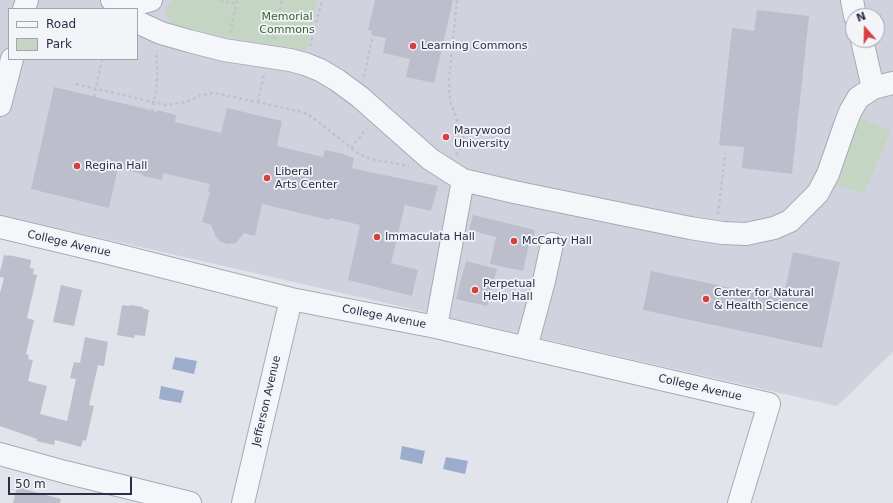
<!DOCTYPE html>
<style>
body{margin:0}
#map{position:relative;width:893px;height:503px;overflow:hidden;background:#e2e4eb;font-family:"DejaVu Sans",sans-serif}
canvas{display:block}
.legend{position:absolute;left:8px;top:8px;width:130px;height:52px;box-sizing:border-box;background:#f2f4f8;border:1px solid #a2a5b0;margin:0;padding:5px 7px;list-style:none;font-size:12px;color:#292f44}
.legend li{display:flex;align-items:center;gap:8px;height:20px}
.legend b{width:20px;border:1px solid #a2a5b0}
.north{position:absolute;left:845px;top:8px;width:40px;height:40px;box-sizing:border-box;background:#f2f4f8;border:1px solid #a2a5b0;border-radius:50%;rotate:340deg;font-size:11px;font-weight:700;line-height:16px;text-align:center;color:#292f44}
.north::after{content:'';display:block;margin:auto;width:14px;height:18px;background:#d74040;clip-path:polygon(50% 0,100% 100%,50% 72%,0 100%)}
.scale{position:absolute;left:8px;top:477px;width:124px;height:18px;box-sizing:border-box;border:2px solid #292f44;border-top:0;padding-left:5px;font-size:12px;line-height:14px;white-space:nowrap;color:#292f44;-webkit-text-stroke:3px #f2f4f8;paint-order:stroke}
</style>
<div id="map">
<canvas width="893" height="503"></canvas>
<ul class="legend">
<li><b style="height:5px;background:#f5f6f9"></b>Road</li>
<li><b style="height:11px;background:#c4d6c3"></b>Park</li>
</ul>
<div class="north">N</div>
<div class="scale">50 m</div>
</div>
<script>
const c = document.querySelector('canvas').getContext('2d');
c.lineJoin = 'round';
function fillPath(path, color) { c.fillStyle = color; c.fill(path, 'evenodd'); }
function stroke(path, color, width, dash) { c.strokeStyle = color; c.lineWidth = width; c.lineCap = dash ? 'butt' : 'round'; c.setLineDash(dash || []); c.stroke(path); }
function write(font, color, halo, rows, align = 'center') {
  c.font = font + ' "DejaVu Sans",sans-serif'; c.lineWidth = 3.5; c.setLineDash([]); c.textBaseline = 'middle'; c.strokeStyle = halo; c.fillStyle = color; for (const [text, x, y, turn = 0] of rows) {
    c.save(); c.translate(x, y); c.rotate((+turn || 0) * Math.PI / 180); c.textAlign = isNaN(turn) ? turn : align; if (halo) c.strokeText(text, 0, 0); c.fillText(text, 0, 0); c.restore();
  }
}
fillPath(new Path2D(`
 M0 0H893V352L837 406 0 215ZM9 9H137V59H9ZM853 16H877V40H853Z`), '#d0d3dd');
fillPath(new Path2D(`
 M172 0H318L306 52 268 44 225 37 173 24C168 20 166 16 165 10Z
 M855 116 891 131 864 193 837 185Z`), '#c4d6c3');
fillPath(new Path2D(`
 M175 357 197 361 194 374 172 369Z
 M161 386 184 391 181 403 159 399Z
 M402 446 425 451 422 464 400 459Z
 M446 457 468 461 465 474 443 469Z`), '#9baccd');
fillPath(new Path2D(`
 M375 0H453L434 83 406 77 410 59 383 53 386 38 371 35 372 31 368 30Z
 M757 10 809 16 792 174 742 168 744 147 719 145 732 28 754 31Z
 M54 87 138 107 157 112V110L176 115 175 122 221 133 227 108 282 121 277 146 323 157 325 150 344 154V155L354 158 352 168 369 172 438 186 431 211 405 205 391 263 418 270 412 296 348 280 360 225 330 218 329 220 262 204 255 236 244 233 236 243 228 244 221 242 216 237 211 225 202 222 210 192 208 191 210 184 163 173 162 180 143 176 142 174 118 168 109 208 31 189Z
 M473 215 535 230 532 245 529 244 523 271 490 264 496 237 469 230Z
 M793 252 840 262 822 348 643 310 651 271 783 299Z
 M4 255 9 256V255L31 260 30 268 34 269 33 274 37 275 27 318 34 320 26 354 29 355 28 359 33 360 28 381 47 386 40 414 67 421 76 379 70 378 74 362 80 363 85 337 108 342 104 366 98 365 89 405 94 406 86 441 83 440 81 447 55 440 54 445 36 441 37 439 0 426V293L4 278 0 277V272Z
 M466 261 497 269 487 306 456 299Z
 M61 285 82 290 74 326 53 322Z
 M122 305 129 306 130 305 143 307 142 308 149 310 145 336 135 335 134 338 117 335Z
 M17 487 61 499 60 503H13Z`), '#bcbfcb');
const minor = new Path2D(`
 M112 0C128 5 134 6 151 0
 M852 0 855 16
 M24 9 27 0
 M137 22 161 33 189 41 224 50 290 60 305 64 320 70 337 80 360 97 430 159 463 180 514 192 690 228 723 233 746 234 774 228 790 221 818 193 828 174 845 125 850 112 858 98 873 88 893 83
 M862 40 873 88
 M0 105 12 59
 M0 227 109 253 291 299 436 327 769 404 739 503
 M436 327 463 180
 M526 348 544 281 552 244
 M0 454 65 472 190 503
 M243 503 291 299`);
stroke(minor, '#a7aab6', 24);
stroke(new Path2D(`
 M220 0 236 4
 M877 20V21
 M230 33 237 0
 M274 39 282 0
 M310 46 322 0
 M364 77 372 39
 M76 84 166 105 186 102 202 95 211 93 220 94 298 111 308 114 359 154 371 159 409 166
 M94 97 102 59
 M258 102 264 75
 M152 111C154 101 157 90 157 80 158 70 156 61 157 51
 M351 148 367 128
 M456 155C460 149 463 144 463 136L450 101 449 80 457 0
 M718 214 725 153`), '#c0c2ca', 2.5, [3, 3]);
stroke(minor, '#f5f6f9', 22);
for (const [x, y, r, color] of [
 [413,46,4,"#d74040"],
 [446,137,4,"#d74040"],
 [77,166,4,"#d74040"],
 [267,178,4,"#d74040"],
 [377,237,4,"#d74040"],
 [514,241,4,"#d74040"],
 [475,290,4,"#d74040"],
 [706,299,4,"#d74040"]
]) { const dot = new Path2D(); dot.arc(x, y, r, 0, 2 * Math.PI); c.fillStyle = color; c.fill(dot); stroke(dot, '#f2f4f8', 1.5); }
write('11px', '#376135', '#f2f4f8', [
 ["Memorial",287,17],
 ["Commons",287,30]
]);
write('11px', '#292f44', '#f2f4f8', [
 ["Learning Commons",421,46],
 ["Marywood",454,131],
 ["University",454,144],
 ["Regina Hall",85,166],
 ["Liberal",275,172],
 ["Arts Center",275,185],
 ["Immaculata Hall",385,237],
 ["McCarty Hall",522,241],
 ["Perpetual",483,284],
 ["Help Hall",483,297],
 ["Center for Natural",714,293],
 ["& Health Science",714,306]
], 'left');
write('11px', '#292f44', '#f2f4f8', [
 ["College Avenue",69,244,13],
 ["College Avenue",384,317,11],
 ["College Avenue",700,388,13],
 ["Jefferson Avenue",267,401,-77]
]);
</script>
